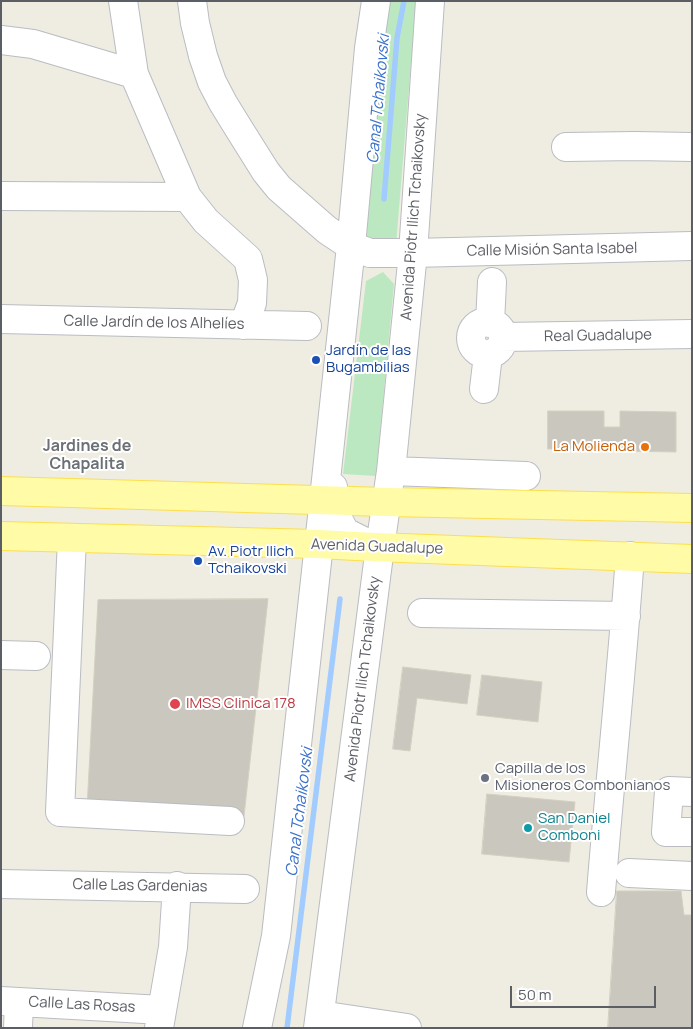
<!DOCTYPE html>
<meta charset="utf-8">
<style>
body{margin:0}
#map{position:relative;width:693px;height:1029px;overflow:hidden;background:#efede2;font-family:Manrope,sans-serif}
canvas{display:block}
.frame{position:absolute;inset:0;border:2px solid #5b5e64;pointer-events:none}
.scale{position:absolute;left:510px;top:986px;width:146px;height:22px;box-sizing:border-box;border:2px solid #5b5e64;border-top:0;padding-left:6px;font-size:15px;line-height:18px;white-space:nowrap;color:#5b5e64;-webkit-text-stroke:4px #fff;paint-order:stroke}
</style>
<div id="map">
<canvas width="693" height="1029"></canvas>
<div class="frame"></div>
<div class="scale">50 m</div>
</div>
<script>
const c = document.querySelector('canvas').getContext('2d');
c.lineJoin = 'round';
function fillPath(path, color) { c.fillStyle = color; c.fill(path, 'evenodd'); }
function stroke(path, color, width, dash) { c.strokeStyle = color; c.lineWidth = width; c.lineCap = dash ? 'butt' : 'round'; c.setLineDash(dash || []); c.stroke(path); }
function write(font, color, halo, rows, align = 'center') {
  c.font = font + ' Manrope,sans-serif'; c.lineWidth = 4; c.setLineDash([]); c.textBaseline = 'middle'; c.strokeStyle = halo; c.fillStyle = color; for (const [text, x, y, turn = 0] of rows) {
    c.save(); c.translate(x, y); c.rotate((+turn || 0) * Math.PI / 180); c.textAlign = isNaN(turn) ? turn : align; if (halo) c.strokeText(text, 0, 0); c.fillText(text, 0, 0); c.restore();
  }
}
fillPath(new Path2D(`
 M389 1H418L413 39 396 245 361 244 367 151Z
 M383 272 394 284 376 476 343 474 366 281Z`), '#bce8c1');
stroke(new Path2D(`
 M384 199 397 38 404 1
 M287 1028 340 599`), '#a2ccff', 5.5);
const building = new Path2D(`
 M548 411H604V427H620V411L676 412V452L617 451 618 443H600V449H548Z
 M268 599 244 816 87 808 98 600Z
 M403 667 471 675 467 704 417 698 410 751 393 749Z
 M482 675 542 682 538 722 477 715Z
 M487 794 575 802 569 862 482 854Z
 M617 891H681L684 915H692V1028H608Z`);
fillPath(building, '#cac7bf');
stroke(building, '#d4d0c0', 1);
const minor = new Path2D(`
 M123 1 134 74 187 197 206 221 248 259 253 280 252 303 244 325
 M192 1 195 23 203 56 212 82 223 103 239 129 266 172 279 188 327 230 351 246 370 253H413L692 246
 M1 40 33 44 134 74
 M566 147 635 146 692 147
 M1 196 187 197
 M1 319 307 326
 M471 338a16 16 0 1 1 32 0a16 16 0 1 1-32 0Z
 M490 323 492 282
 M503 337 692 334
 M484 389 488 355
 M391 471 526 476
 M333 487V505L338 519 345 532 375 547
 M72 538 60 812 230 821
 M422 613 626 616
 M1 655 36 656
 M692 792 669 791 666 832H692
 M629 873 692 876
 M1 884 245 889
 M601 892C610 780 622 668 630 556
 M1 1001 162 1010
 M320 1015 407 1028
 M18 1028 19 1002
 M159 1028 173 947 177 886
 M257 1028 276 936 326 480 351 246 369 48 376 1
 M318 1028 380 547 391 471 413 253 430 1`);
const major = new Path2D(`
 M1 491 386 502 692 508
 M1 536 318 544 375 547 692 559`);
stroke(minor, '#babcc2', 30);
stroke(major, '#fcdf4d', 30);
stroke(minor, '#fff', 28);
stroke(major, '#fffba7', 28);
for (const [x, y, r, color] of [
 [316,360,5,"#1a4fb4"],
 [645,447,5,"#e8710a"],
 [198,561,5,"#1a4fb4"],
 [175,704,6,"#e0444e"],
 [485,778,5,"#6b7280"],
 [528,828,5,"#0f9aa8"]
]) { const dot = new Path2D(); dot.arc(x, y, r, 0, 2 * Math.PI); c.fillStyle = color; c.fill(dot); stroke(dot, '#fff', 2); }
write('15px', '#5b5e64', '#fff', [
 ["Avenida Piotr Ilich Tchaikovsky",414,217,-86],
 ["Calle Misión Santa Isabel",552,250,-1],
 ["Calle Jardín de los Alhelíes",154,323,1],
 ["Real Guadalupe",598,336,-1],
 ["Avenida Guadalupe",377,547,2],
 ["Avenida Piotr Ilich Tchaikovsky",363,679,-83],
 ["Calle Las Gardenias",140,886,1],
 ["Calle Las Rosas",82,1005,3]
]);
write('15px', '#164399', '#fff', [
 ["Jardín de las",326,351],
 ["Bugambilias",326,368],
 ["Av. Piotr Ilich",208,552],
 ["Tchaikovski",208,569]
], 'left');
write('15px', '#c56008', '#fff', [
 ["La Molienda",635,447]
], 'right');
write('15px', '#be3a42', '#fff', [
 ["IMSS Clinica 178",186,704]
], 'left');
write('15px', '#5b616d', '#fff', [
 ["Capilla de los",495,769],
 ["Misioneros Combonianos",495,786]
], 'left');
write('15px', '#0d838f', '#fff', [
 ["San Daniel",538,819],
 ["Comboni",538,836]
], 'left');
write('italic 16px', '#3b71cc', '#fff', [
 ["Canal Tchaikovski",379,99,-85],
 ["Canal Tchaikovski",300,812,-83]
]);
write('bold 16px', '#6b7076', '#fff', [
 ["Jardines de",87,447],
 ["Chapalita",87,465]
]);
</script>
